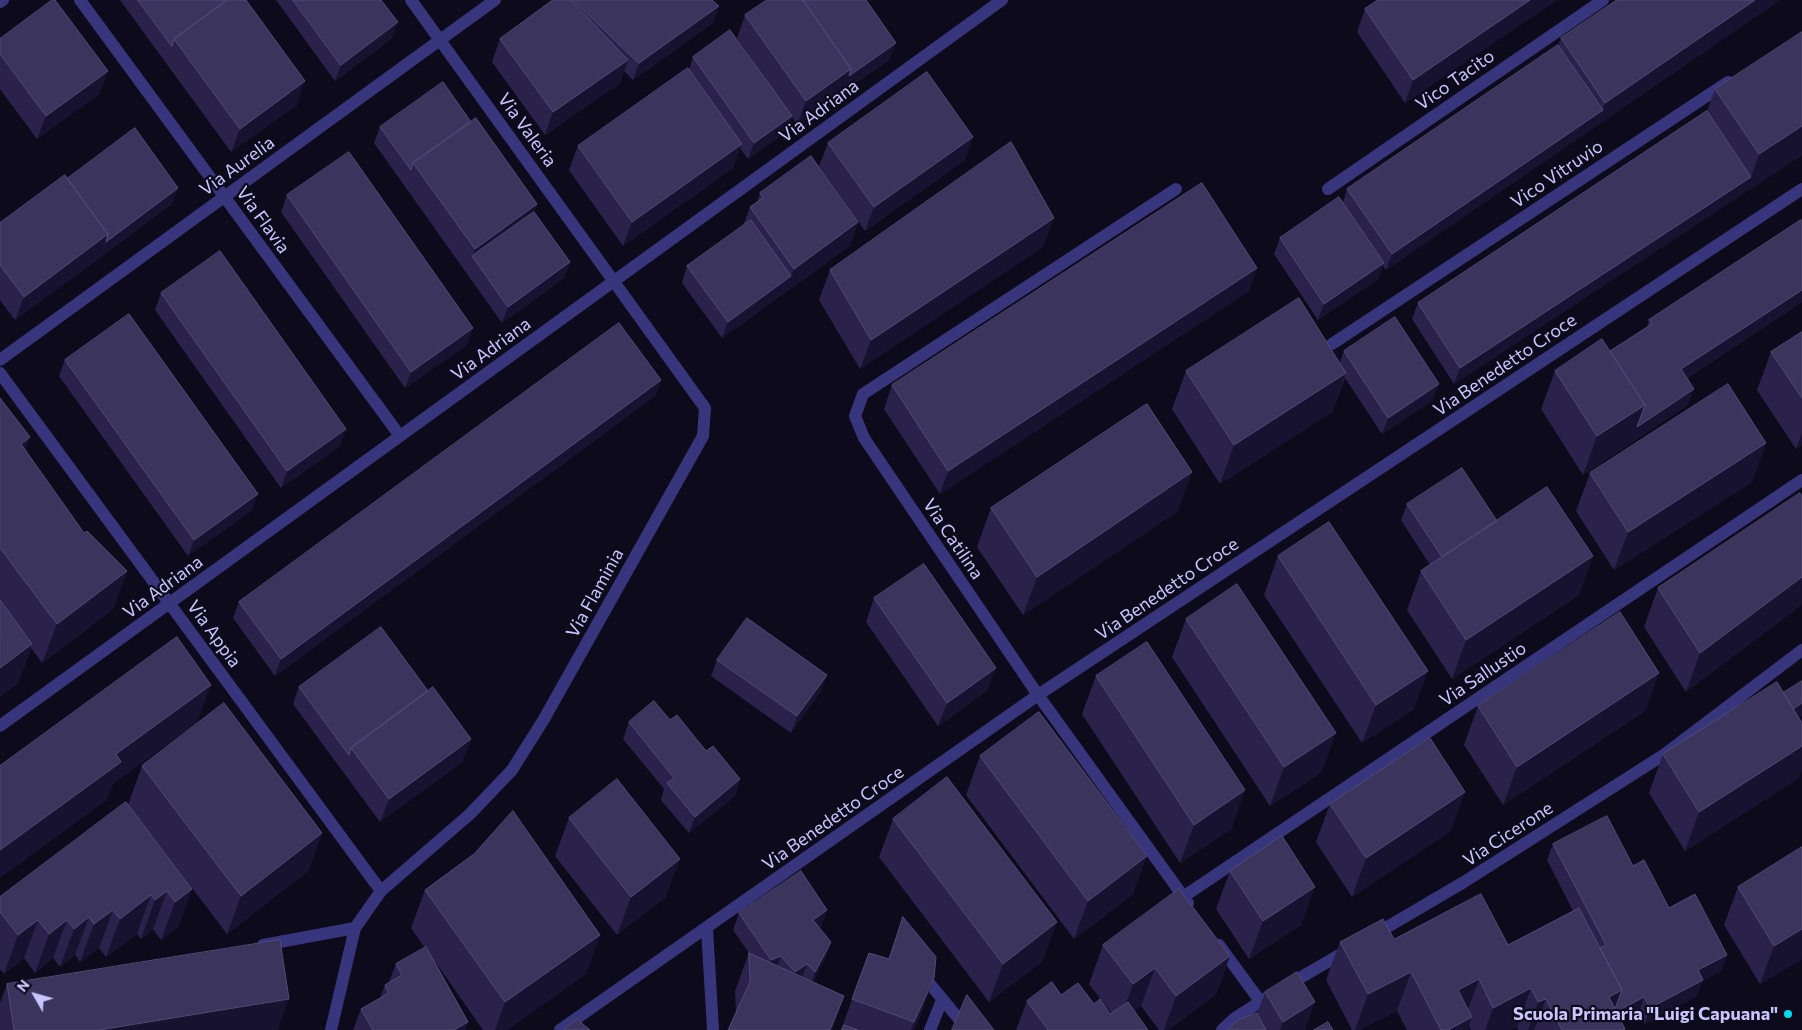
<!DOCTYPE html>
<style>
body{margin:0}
#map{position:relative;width:1802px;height:1030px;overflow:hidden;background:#0d0b1b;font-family:Commissioner,sans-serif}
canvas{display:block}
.north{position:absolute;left:10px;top:970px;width:50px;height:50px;-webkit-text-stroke:4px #0d0b1b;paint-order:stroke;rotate:308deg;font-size:14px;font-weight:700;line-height:20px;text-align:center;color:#cbc5ff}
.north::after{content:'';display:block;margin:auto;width:18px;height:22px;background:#cbc5ff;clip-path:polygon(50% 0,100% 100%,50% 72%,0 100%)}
</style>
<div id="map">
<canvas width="1802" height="1030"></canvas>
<div class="north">N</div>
</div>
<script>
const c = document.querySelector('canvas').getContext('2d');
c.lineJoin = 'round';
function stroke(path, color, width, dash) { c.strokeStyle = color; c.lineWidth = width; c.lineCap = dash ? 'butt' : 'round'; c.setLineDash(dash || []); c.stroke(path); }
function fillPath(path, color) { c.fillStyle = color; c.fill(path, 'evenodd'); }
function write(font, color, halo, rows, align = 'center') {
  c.font = font + ' Commissioner,sans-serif'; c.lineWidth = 4.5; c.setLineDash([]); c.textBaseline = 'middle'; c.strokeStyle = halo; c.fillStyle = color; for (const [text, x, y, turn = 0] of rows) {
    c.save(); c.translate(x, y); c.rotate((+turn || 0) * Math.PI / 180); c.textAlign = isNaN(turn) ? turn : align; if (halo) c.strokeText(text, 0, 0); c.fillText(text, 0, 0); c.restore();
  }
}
stroke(new Path2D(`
 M80 0 400 436
 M0 2 3 0
 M1176 189 863 394 855 416 864 438 1038 695 1188 903
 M1328 189 1603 0
 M1332 344 1728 82
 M0 360 495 0
 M0 373 381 891
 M0 726 1002 0
 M1183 897 1802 480
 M707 928 713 1030
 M1372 936 1464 882 1665 754 1802 650
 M263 945 355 928
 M1219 945 1260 1001
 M920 972 968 1030
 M1286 986 1348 950
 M331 1030 355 928 381 891 470 814 512 770 544 719 703 436 705 408 411 0
 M560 1030 1038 695 1802 189
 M930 1030 942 1000
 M1222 1030 1235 1018 1266 998`), '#37357b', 12);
fillPath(new Path2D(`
 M120 0H246L297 105 231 152Z
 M276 0H381L392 38 335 81Z
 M553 0H712L713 23 633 80 624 71 620 83 545 135 492 62 500 39Z
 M1378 0H1557L1405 103 1357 32 1365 9Z
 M1617 0H1780L1386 270 1383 266 1378 279 1318 320 1274 254 1280 238 1343 202 1347 189 1558 45 1561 38Z
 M745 15 890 59 797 125 792 117 786 132 748 159 740 148 733 168 623 246 569 170 578 146 689 70 693 57 769 84 737 38Z
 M0 39 108 71 99 94 37 139 0 89Z
 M1715 89 1802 155 1454 384 1412 319 1418 303 1707 111Z
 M471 122 537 204 534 212 570 262 564 278 502 323 374 143 380 127Z
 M828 143 965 160 865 231 819 166Z
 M67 179 172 204 15 320 0 300V223Z
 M760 193 858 222 850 246 722 338 682 283 687 266 743 226 750 207 757 202Z
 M287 195 473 328 467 345 405 388 281 212Z
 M1802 218V302L1687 378 1688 405 1583 475 1541 409 1555 371 1610 351 1647 327 1649 320 1801 220Z
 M1043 247 860 369 819 300 830 270Z
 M1249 291 940 494 884 409 892 385Z
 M161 293 340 446 281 488 155 310Z
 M1802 332V445L1796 449 1757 390 1771 352Z
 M1344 351 1433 400 1382 434 1345 378 1332 412 1220 484 1172 409 1186 371 1340 362Z
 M65 360 252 510 188 556 59 376Z
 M661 380 655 396 275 676 233 618 239 602Z
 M0 398 30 437 25 450 84 533 127 571 113 609 42 663 31 648 18 683 0 696Z
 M1766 443 1752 482 1614 570 1576 511 1590 473Z
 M1802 496 1686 692 1644 627 1658 588Z
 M1407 504 1497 521 1579 595 1452 679 1407 610 1421 571 1430 565 1401 520Z
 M991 508 1178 511 1023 615 977 547Z
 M1278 556 1414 709 1362 743 1264 595Z
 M874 598 987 691 938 726 866 622Z
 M1186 619 1322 772 1270 806 1172 657Z
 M717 660 821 691 791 733 711 676Z
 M1659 673 1645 711 1503 805 1464 745 1478 706Z
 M1096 676 1245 790 1231 829 1180 863 1082 714Z
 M299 687 428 691 471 739 462 762 380 822 293 704Z
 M1799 718V778L1685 851 1649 793 1663 754Z
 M670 720 740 779 735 796 689 833 661 800 664 789 623 739 629 722Z
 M980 756 1133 894 1074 939 966 795Z
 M142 766 322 833 308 871 227 934 139 818 192 889 178 927 161 940 153 929 141 939 137 934 106 957 99 948 80 962 75 955 60 967 53 958 35 973 24 958 4 974 0 969V897L128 805Z
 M1330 804 1451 831 1352 897 1316 842Z
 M569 818 666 897 617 935 555 856Z
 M893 819 1043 961 989 1002 879 857Z
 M1553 844 1633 866 1669 908 1727 955 1721 971 1702 981 1697 996 1645 1024 1639 1013 1621 1022 1625 1029 1624 1030H1518L1517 1027 1511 1030H1471L1469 1026 1468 1030H1407L1397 1011 1359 1030H1352L1326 980 1340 942 1394 939 1508 945 1573 911 1547 860Z
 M1230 871 1301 925 1249 959 1216 909Z
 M1738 887 1802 959 1760 984 1724 925Z
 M425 890 600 935 586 974 507 1030H483L434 960 468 1022 465 1030H353L361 1009 380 998 385 985 389 982 396 964 425 948 411 928Z
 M827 910 821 926 819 928 831 942 825 958 813 982 844 996 832 1030H728L736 1014 735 991 749 953 733 930 739 913Z
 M903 917 934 978 920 1016 914 1030H841L869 953 888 959Z
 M1103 945 1230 956 1216 994 1168 1030H1159L1141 1006 1134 1011 1148 1030H1016L1027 1001 1061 995 1094 1004 1110 1014H1112L1089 984Z
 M7 984 278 1030H0V1003Z
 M1265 992 1305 1030H1227L1257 1014Z`), '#2a224a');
fillPath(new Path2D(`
 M1530 0H1557L1405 103 1413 80Z
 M1755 0H1780L1597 126 1605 103Z
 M719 6 713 23 633 80 639 63Z
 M398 22 392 38 335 81 341 65Z
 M896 43 890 59 797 125 806 101 851 69Z
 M628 60 620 83 545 135 553 112Z
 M108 71 99 94 37 139 46 116Z
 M305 81 297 105 231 152 240 129Z
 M1603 110 1597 126 1386 270 1392 254Z
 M792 116 786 132 748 159 754 143Z
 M1802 126V155L1454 384 1460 368 1751 177 1759 154Z
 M973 137 965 160 865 231 874 207Z
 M742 144 733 168 623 246 632 222Z
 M178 188 172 204 100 258 106 242Z
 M537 204 529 228 472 256 475 249Z
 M1054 218 1043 247 860 369 871 340Z
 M858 222 850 246 722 338 728 322 791 276 794 269Z
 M108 234 100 258 15 320 24 297Z
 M570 262 564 278 502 323 508 307Z
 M1384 263 1378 279 1318 320 1324 304Z
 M1257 268 1249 291 940 494 948 471Z
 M1802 290V302L1675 385 1681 369Z
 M473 328 467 345 405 388 411 372Z
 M1346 373 1332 412 1220 484 1234 445Z
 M661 380 655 396 275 676 281 659Z
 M1439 384 1433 400 1382 434 1388 418Z
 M1694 389 1688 405 1583 475 1597 436 1645 405Z
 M346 429 340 446 281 488 287 471Z
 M1802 433V445L1796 449Z
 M30 437 16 476 21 444Z
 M1766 443 1752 482 1614 570 1628 532Z
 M1192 472 1178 511 1023 615 1037 577Z
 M258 494 252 510 188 556 194 540Z
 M1593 556 1579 595 1452 679 1466 640Z
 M127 571 113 609 42 663 57 624Z
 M1802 577V605L1686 692 1700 653Z
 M32 644 18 683 0 696V668Z
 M996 668 987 691 938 726 947 703Z
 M1428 671 1414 709 1362 743 1376 705Z
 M1659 673 1645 711 1503 805 1517 767Z
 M827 675 821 691 791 733 797 716Z
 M211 685 197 723 113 784 107 800 0 878V850L116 754Z
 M1802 703V716L1783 727 1789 711Z
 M1336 733 1322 772 1270 806 1284 767Z
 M471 739 462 762 380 822 389 799Z
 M1802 746V769L1799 778 1685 851 1699 812Z
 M740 779 735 796 689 833 695 817Z
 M1245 790 1231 829 1180 863 1194 825Z
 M1465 792 1451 831 1352 897 1366 858Z
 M322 833 308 871 227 934 241 896Z
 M1147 856 1133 894 1074 939 1088 901Z
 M680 859 666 897 617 935 631 897Z
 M1315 887 1301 925 1249 959 1263 921Z
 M192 889 178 927 161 940 175 902Z
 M167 891 153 929 141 939 155 900Z
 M151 895 137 934 106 957 120 919Z
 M113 910 99 948 80 962 94 924Z
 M827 910 821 926 807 936 813 920Z
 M89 917 75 955 60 967 74 929Z
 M38 920 24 958 4 974 18 935Z
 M67 920 53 958 35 973 49 934Z
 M1057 922 1043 961 989 1002 1003 964Z
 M1802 929V959L1760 984 1774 946Z
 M600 935 586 974 507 1030H495L505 1002Z
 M831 942 825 958 809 989 815 972Z
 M1727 955 1721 971 1702 981 1697 996 1645 1024 1650 1008 1698 970Z
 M781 956 775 972 765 977 771 960Z
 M1230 956 1216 994 1168 1030H1164L1176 996Z
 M807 964 801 980 789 989 795 972Z
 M1155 968 1141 1006 1119 1023 1133 984Z
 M1411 972 1397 1011 1359 1030H1355L1368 994Z
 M934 978 920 1016 914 1030H911Z
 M1479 979 1465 1018 1458 990Z
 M1531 988 1517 1027 1511 1030H1485L1493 1008Z
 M1622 990 1608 1029 1609 997Z
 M844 996 832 1030H830Z
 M1644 997 1639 1013 1608 1029 1614 1013Z
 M289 999 278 1030H99Z
 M1546 999 1534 1030H1528L1538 1002Z
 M1315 1002 1305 1030H1280L1283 1022Z
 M1472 1017 1468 1030H1448Z
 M468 1022 465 1030H454Z`), '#17122f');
const building = new Path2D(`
 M52 0H55L108 71 46 116 0 54V39Z
 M138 0H227L174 39 172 46Z
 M227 0H246L305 81 240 129 174 39Z
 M293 0H381L398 22 341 65Z
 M553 0H571L628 60 553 112 500 39Z
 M573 0H712L719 6 639 63Z
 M767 0H803L851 69 806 101 745 15Z
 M803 0H866L896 43 849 76 851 69Z
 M1378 0H1530L1413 80 1365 9Z
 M1617 0H1755L1605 103 1561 38Z
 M730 30 792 116 754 143 693 57Z
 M1802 32V126L1759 154 1715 89Z
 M1558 45 1603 110 1392 254 1347 189Z
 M688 68 742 144 632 222 578 146Z
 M927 72 973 137 874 207 828 143Z
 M443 82 471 122 413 163 411 170 380 127Z
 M1707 111 1751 177 1460 368 1418 303Z
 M476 118 537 204 475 249 413 163Z
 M135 128 178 188 106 242 108 234 67 179Z
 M1011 142 1054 218 871 340 830 270Z
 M349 152 473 328 411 372 287 195Z
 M811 156 858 222 794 269 750 207 763 198 760 193Z
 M65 175 108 234 24 297 0 265V223Z
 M1202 183 1257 268 948 471 892 385Z
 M1339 197 1384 263 1324 304 1280 238Z
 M534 212 570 262 508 307 472 256Z
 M751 220 791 276 728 322 687 266Z
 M1801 220 1802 222V290L1681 369 1694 389 1637 427 1645 405 1610 351 1652 324 1649 320Z
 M220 251 346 429 287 471 161 293Z
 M1299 298 1346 373 1234 445 1186 371Z
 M129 314 258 494 194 540 65 360Z
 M1395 317 1439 384 1388 418 1344 351Z
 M619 323 661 380 281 659 239 602Z
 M1802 332V398L1771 352Z
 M1602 339 1645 405 1597 436 1555 371Z
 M1728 384 1766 443 1628 532 1590 473Z
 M0 398 30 437 21 444 84 533 87 531 127 571 57 624 0 548Z
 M1147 404 1192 472 1037 577 991 508Z
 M1462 468 1497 521 1442 557 1407 504Z
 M1547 487 1593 556 1466 640 1421 571Z
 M1800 493 1802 496V577L1700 653 1658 588Z
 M1329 522 1428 671 1376 705 1278 556Z
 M924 564 996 668 947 703 874 598Z
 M1237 584 1336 733 1284 767 1186 619Z
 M0 600 32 644 0 668Z
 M1620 612 1659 673 1517 767 1478 706Z
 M747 618 827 675 797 716 717 660Z
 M381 627 428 691 351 748 349 755 299 687Z
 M177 637 211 685 116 754 121 762 0 850V766Z
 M1147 642 1245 790 1194 825 1096 676Z
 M1802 681V703L1793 709 1783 693Z
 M1777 682 1802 723V746L1699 812 1663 754Z
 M433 687 471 739 389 799 351 748Z
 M654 701 670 720 677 715 706 751 713 746 740 779 695 817 667 783 674 778 629 722Z
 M224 703 322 833 241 896 142 766Z
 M1039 712 1147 856 1088 901 980 756Z
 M1430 738 1465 792 1366 858 1330 804Z
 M947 777 1057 922 1003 964 893 819Z
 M617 779 680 859 631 897 569 818Z
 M126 802 192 889 175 902 167 891 155 900 151 895 120 919 113 910 94 924 89 917 74 929 67 920 49 934 38 920 18 935 0 912V897Z
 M513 811 600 935 505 1002 425 890 474 854Z
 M1607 816 1633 866 1644 860 1669 908 1695 894 1727 955 1698 970 1703 980 1650 1008 1644 997 1616 1012 1615 1009 1622 990 1600 948 1606 945 1553 844Z
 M1282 836 1315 887 1263 921 1230 871Z
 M1802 847V929L1774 946 1738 887Z
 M801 871 827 910 813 920 831 942 815 972 807 964 795 972 781 956 771 960 739 913Z
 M1179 889 1230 956 1176 996 1155 968 1133 984 1103 945Z
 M1481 894 1508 945 1579 908 1622 990 1609 997 1625 1029 1622 1030H1562L1546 999 1538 1002 1531 988 1493 1008 1479 979 1458 990 1472 1017 1448 1030H1441L1411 972 1368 994 1340 942 1383 919 1394 939Z
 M903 917 936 957 934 978 914 1022 852 999 869 953 889 959Z
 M280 940 289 999 99 1030H14L7 984Z
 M426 947 468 1022 454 1030H373L361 1009 389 993 385 985 402 975 396 964Z
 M749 953 844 996 830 1030H728L750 982Z
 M1297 972 1315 1002 1283 1022 1265 992Z
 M1052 982 1061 995 1078 983 1094 1004 1100 999 1110 1014 1128 1002 1148 1030H1048L1027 1001Z
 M967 995 994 1030H952Z
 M1257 1013 1266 1030H1227L1238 1020Z
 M577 1019 590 1030H564Z
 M1328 1022 1333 1030H1314Z
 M844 1025 858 1030H842Z`);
fillPath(building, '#3b345d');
stroke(building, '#524a76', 1);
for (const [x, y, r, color] of [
 [1788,1014,5,"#00d9f0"]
]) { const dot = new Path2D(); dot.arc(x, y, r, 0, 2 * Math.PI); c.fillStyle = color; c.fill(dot); stroke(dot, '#0d0b1b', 2); }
write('18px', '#cbc5ff', '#0d0b1b', [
 ["Vico Tacito",1455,80,-35],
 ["Via Adriana",819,111,-36],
 ["Via Valeria",527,130,54],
 ["Via Aurelia",237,166,-36],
 ["Vico Vitruvio",1557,174,-34],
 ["Via Flavia",263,220,54],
 ["Via Adriana",491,349,-36],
 ["Via Benedetto Croce",1505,365,-34],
 ["Via Catilina",953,539,56],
 ["Via Adriana",163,587,-36],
 ["Via Benedetto Croce",1167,589,-34],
 ["Via Flaminia",595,593,-61],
 ["Via Appia",214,634,54],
 ["Via Sallustio",1483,674,-34],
 ["Via Benedetto Croce",833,818,-35],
 ["Via Cicerone",1508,834,-33]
]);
write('bold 18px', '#cbc5ff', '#0d0b1b', [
 ["Scuola Primaria \"Luigi Capuana\"",1778,1014]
], 'right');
</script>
